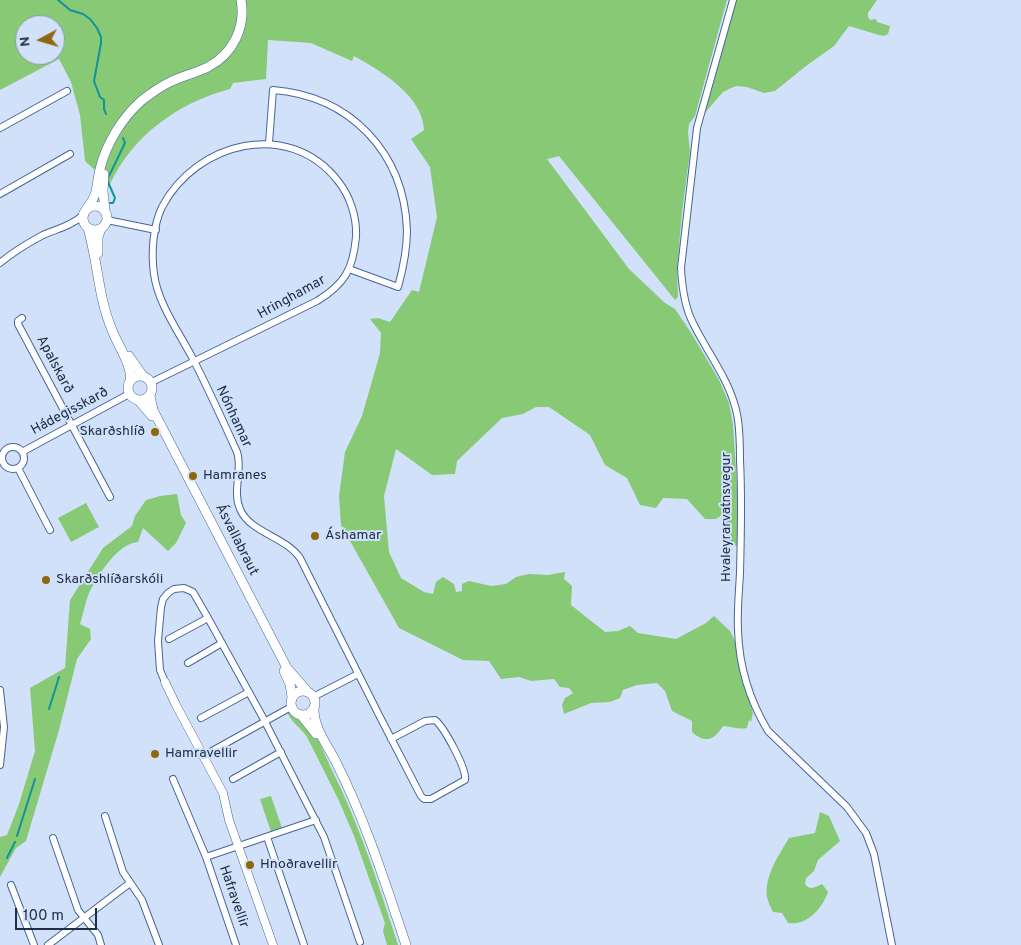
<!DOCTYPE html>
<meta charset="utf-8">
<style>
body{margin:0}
#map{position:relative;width:1021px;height:945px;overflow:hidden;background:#d1e1f9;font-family:Overpass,sans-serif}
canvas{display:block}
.north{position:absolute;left:15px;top:15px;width:50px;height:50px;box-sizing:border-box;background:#d1e1f9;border:1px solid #8a9ab1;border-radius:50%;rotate:264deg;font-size:14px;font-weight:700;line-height:20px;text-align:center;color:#202f46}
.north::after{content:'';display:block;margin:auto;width:18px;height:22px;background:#90660e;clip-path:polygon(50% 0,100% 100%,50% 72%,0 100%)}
.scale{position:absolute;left:15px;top:908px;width:82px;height:22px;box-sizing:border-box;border:2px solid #202f46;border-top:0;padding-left:6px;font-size:15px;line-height:18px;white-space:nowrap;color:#202f46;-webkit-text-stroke:4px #d1e1f9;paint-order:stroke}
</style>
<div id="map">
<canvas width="1021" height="945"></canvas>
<div class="north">N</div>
<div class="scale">100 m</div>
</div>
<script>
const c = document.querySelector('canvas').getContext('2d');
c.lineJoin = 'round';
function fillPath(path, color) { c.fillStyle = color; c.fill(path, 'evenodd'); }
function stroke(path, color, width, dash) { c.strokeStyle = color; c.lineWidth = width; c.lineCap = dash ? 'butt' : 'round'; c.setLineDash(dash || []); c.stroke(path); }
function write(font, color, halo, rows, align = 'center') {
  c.font = font + ' Overpass,sans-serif'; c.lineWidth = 4; c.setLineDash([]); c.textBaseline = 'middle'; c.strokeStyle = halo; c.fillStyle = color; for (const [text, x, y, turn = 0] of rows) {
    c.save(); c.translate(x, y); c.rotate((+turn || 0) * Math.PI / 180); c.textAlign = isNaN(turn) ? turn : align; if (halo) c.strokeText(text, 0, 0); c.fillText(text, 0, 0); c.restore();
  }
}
fillPath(new Path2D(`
 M0 0H727L695 116 689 124 688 133 690 151 682 212 677 270 678 297 675 300 559 156 547 159 629 269 665 303 675 309 690 331 719 380 729 403 733 425 738 502 737 546 731 544 722 515 716 519H705L687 499 663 498 656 508 640 505 627 478 605 465 590 435 549 407H536L523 414 502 418 457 461 455 474 432 475 396 449 384 496 389 552 401 578 424 592 433 594 436 582 443 577 454 584 456 592 462 591V584L469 581 491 586 506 584 516 577 529 574 548 575 565 572 564 579 572 586 571 605 605 632 618 631 630 626 638 633 676 639 706 623 714 616 730 631 735 641 740 670 753 713 751 722 749 720 747 728C738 730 731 726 723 726 714 740 706 744 692 732V721L672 711 665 691 657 683 637 685 623 690 620 698 610 702 591 703 564 714 562 705 565 698 573 693 569 688 560 687 554 679 531 681 519 677 501 679 489 661 463 660 399 628 341 525 339 496 345 452 362 416 380 353 381 333 370 319 378 318 390 322 412 290 419 292 437 217 430 167 411 139 424 130C423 96 381 71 354 56L352 61 311 43 268 40 266 79 233 83 230 89C178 103 133 135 110 184L85 161 80 115 71 82 59 59 0 90ZM25 25H55V55H25Z
 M736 0H877L868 13V17L870 20 876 19 877 22 890 26 888 34 884 36 879 35 849 26 834 46 806 66 775 91 764 93 747 87 737 86 731 88 723 92 703 115Z
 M177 494 181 515 186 523 176 543 168 551 143 528 138 542C119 543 101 571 92 587 86 597 84 612 80 624L90 629 91 639 77 659 59 730 26 841 16 848 0 877V837L7 835 19 804 35 751 30 688 65 668 70 600 103 548 132 526 135 516 146 500 160 496Z
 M86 503 99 527 71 542 58 518Z
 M287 712C298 714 306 724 313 733 321 743 326 758 332 770 360 826 379 886 398 945H387L383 931 385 923 354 836 339 801 307 737C301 728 291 722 287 712Z
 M271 796 282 828 271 832 260 799Z
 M820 812 829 816 840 841 818 860 814 871 806 878 805 884C810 891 816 887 822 884L828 892C822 908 808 926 788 923L782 913 773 912C771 908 768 902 767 897 764 876 779 855 789 838L815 833Z`), '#88c975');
stroke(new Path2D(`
 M58 0 70 10 83 14 90 19 97 28 101 37V43L94 81 100 97 104 100V109L106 114
 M108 178 125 143 123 138
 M108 182 115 198 113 203H110
 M49 709 59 677
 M17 836 35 779
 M7 858 15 842`), '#0f9499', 2);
const minor = new Path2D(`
 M733 0 697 128 681 268C682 286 684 306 693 323 708 354 730 380 737 414 740 429 740 445 740 460 742 498 741 535 740 573 739 592 737 611 738 630 739 665 750 701 768 731L847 807 866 833 874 854 892 945
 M0 128 67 91
 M269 143 273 90C350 96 404 152 407 230 407 250 403 269 398 287L349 269
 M0 194 70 154
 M107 220 156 230
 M0 263C13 252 28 243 43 235 57 229 71 226 82 216
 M22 318 18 321V324L110 497
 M152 382 317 301C345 284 353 269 356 237 357 217 350 196 338 181 289 118 196 142 162 207 153 226 151 253 154 274 158 304 179 332 193 359 209 390 223 421 237 452 243 470 232 491 240 509 249 532 286 537 300 558L380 717 421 796 424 799H431L465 780C467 769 444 727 435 720L425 721 391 739
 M2 458a11 11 0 1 1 22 0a11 11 0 1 1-22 0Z
 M22 452 129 394
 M18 468 50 530
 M169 639 208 618
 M188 663 222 643
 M165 682 160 670 158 641 161 607 163 599 168 593 174 589 184 588 193 592 208 618 262 716 324 837 360 942
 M0 690 4 727 0 765
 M313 697 358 674
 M201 718 249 692
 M203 756 291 707
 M173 779 206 857 236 945
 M233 779 281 752
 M105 816 123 872 142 900 159 945
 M267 837 304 945
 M53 838 78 910 98 935 101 945
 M206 857 316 820
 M11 885 34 945
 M48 945 130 883`);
const tertiary = new Path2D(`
 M165 682 176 705 223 793 229 820 273 945`);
const secondary = new Path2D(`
 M104 174 103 191 105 211
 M83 218a12 12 0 1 1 24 0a12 12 0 1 1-24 0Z
 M87 208C99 194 96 185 100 169 106 144 122 118 141 101 150 94 159 87 170 82 182 76 196 73 208 67 233 54 246 27 241 0
 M88 228C98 262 98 297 112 330 117 344 133 366 130 381
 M98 253V237L101 229
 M129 356 143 376
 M128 388a12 12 0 1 1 24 0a12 12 0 1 1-24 0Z
 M150 396 153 410 287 668 307 691
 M139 401 152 416
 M284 671 290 684 292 697
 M291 703a12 12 0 1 1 24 0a12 12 0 1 1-24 0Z
 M314 707C313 727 326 743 335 760 365 819 385 882 406 945
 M301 715 316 734`);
stroke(minor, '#44669b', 8);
stroke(tertiary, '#44669b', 9);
stroke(secondary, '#44669b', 10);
stroke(minor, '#fff', 6);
stroke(tertiary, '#fff', 8);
stroke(secondary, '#fff', 9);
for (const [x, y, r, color] of [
 [155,432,5,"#90660e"],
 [193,476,5,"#90660e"],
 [315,536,5,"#90660e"],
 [46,580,5,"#90660e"],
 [155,754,5,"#90660e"],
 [250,865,5,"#90660e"]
]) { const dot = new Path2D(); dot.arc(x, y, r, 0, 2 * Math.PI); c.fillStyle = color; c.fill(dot); stroke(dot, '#d1e1f9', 2); }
write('14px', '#202f46', '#d1e1f9', [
 ["Hringhamar",292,298,-29],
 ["Apalskarð",54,365,62],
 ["Hádegisskarð",70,412,-28],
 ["Nónhamar",233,417,65],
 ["Hvaleyrarvatnsvegur",727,517,-90],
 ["Ásvallabraut",236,540,63],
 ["Hafravellir",233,897,71]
]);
write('14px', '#202f46', '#d1e1f9', [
 ["Skarðshlíð",145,432,"right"],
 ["Hamranes",203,476],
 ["Áshamar",325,536],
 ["Skarðshlíðarskóli",56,580],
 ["Hamravellir",165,754],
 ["Hnoðravellir",260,865]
], 'left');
</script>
